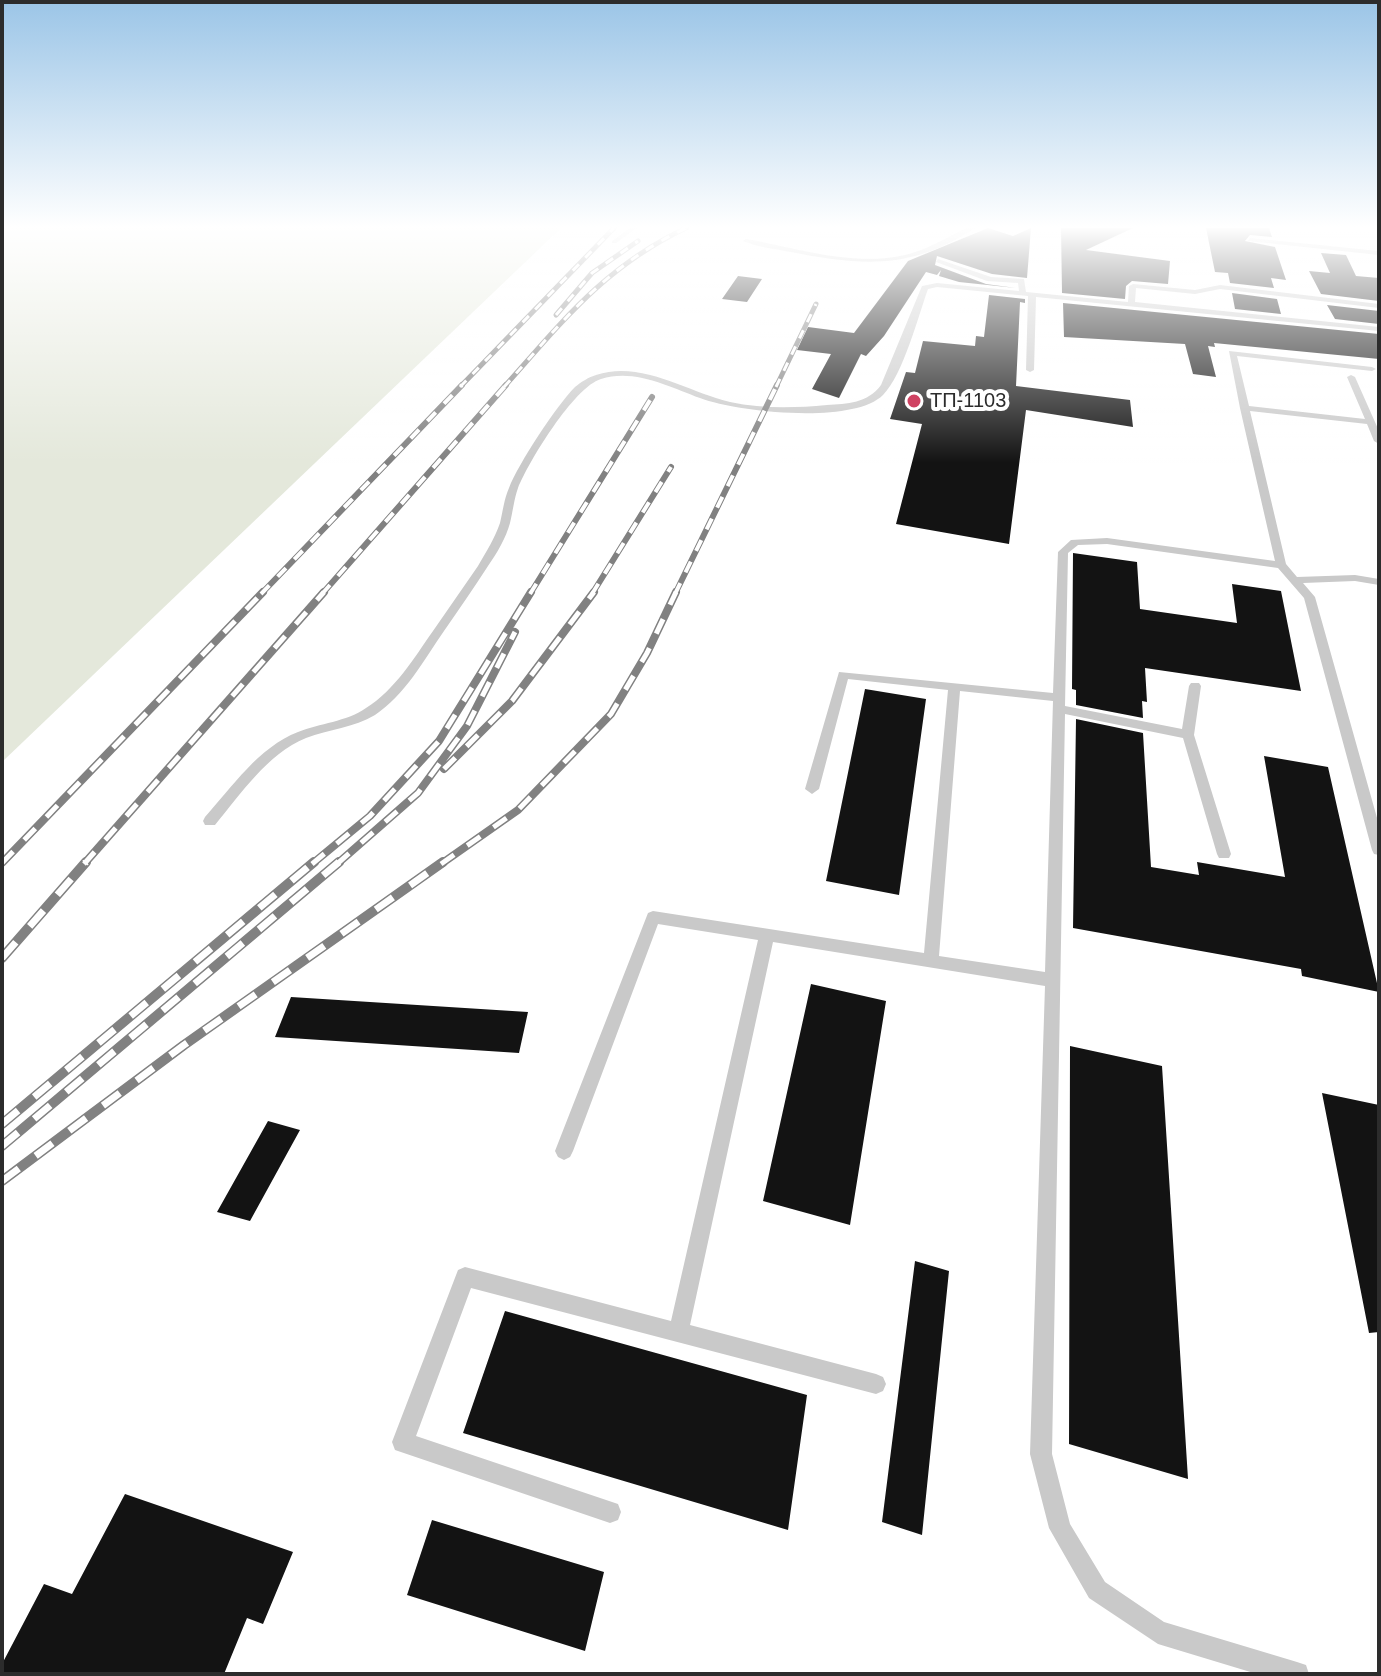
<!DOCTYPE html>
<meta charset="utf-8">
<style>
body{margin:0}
#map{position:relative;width:1381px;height:1676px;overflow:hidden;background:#fff;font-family:Arial,sans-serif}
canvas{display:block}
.frame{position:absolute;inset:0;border:4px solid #2c2c2c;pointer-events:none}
</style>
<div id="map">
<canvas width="1381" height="1676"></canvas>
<div class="frame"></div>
</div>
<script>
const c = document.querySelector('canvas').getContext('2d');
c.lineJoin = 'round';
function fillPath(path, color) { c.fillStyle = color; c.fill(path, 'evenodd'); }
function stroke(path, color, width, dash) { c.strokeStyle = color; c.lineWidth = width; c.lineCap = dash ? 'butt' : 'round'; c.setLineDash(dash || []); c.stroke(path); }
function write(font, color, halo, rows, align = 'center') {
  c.font = font + ' Arial,sans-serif'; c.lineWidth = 8; c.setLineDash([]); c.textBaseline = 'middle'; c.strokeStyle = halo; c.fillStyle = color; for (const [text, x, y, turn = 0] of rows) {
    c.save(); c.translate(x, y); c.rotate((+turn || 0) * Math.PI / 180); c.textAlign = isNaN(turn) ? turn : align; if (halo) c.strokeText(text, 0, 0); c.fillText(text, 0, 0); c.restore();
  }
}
fillPath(new Path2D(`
 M2 228H561L2 762Z`), '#e4e8db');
fillPath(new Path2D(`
 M988 228 1013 236 1031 228 1027 278 992 274 937 256 935 265 986 284 1016 288 959 282 939 276 941 270 937 275 926 272 884 336 866 356 861 354 839 398 812 389 831 354 797 350 808 327 854 333 908 261Z
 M1061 228H1133L1086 250 1170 261 1168 284 1132 281 1126 286 1125 299 1062 293Z
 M1206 228H1269L1272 237 1250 235 1245 241 1275 247 1286 280 1271 278 1274 288 1230 283 1228 273 1215 272Z
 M1321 253 1346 255 1356 276 1379 278V301L1321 294 1309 271 1330 273Z
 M738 276 762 279 747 302 722 299Z
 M1232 293 1277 299 1281 314 1235 309Z
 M989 295 1025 299V303L1020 302 1016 386 1130 400 1133 427 1026 410 1009 544 896 524 922 424 890 419 906 372 915 373 923 341 975 346 976 336 984 337Z
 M1063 303 1379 334V359L1214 343 1215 347 1208 346 1216 377 1193 374 1185 344 1064 337Z
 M1327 305 1379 311V324L1335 319Z
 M1073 553 1137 562 1140 609 1237 623 1232 584 1281 591 1301 691 1145 668 1147 702 1142 701 1143 718 1076 705V690L1072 689Z
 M865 689 926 699 899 895 826 881Z
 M1076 719 1143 733 1151 867 1199 875 1197 862 1285 877 1264 756 1328 767 1379 992 1302 976 1301 969 1073 928Z
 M811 984 886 1001 850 1225 763 1201Z
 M291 997 528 1012 519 1053 275 1037Z
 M1070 1046 1162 1066 1188 1479 1069 1444Z
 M1322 1093 1379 1105V1332L1369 1333Z
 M268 1121 300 1130 250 1221 217 1212Z
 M915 1261 949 1271 922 1535 882 1522Z
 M505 1311 807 1395 788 1530 463 1433Z
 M125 1494 293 1552 263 1624 247 1618 224 1674H2V1664L44 1584 72 1594Z
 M432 1520 604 1572 585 1651 407 1595Z`), '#131313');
fillPath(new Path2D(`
 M630 228H637L616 243H612V241Z
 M967 228H975C912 270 862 266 791 252 775 249 757 247 743 241L746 239C797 248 853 267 905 255 927 250 947 237 967 228Z
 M1250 238 1379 251V255L1248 241Z
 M938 259 991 277 1024 279 1026 292 1128 302 1129 286 1133 284 1195 290 1220 285 1379 304V308L1220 289 1195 294 1136 288 1135 302 1379 327V331L1036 297 1034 370 1030 372 1026 370 1028 296 937 287 928 289C918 317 903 375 883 395 853 425 737 412 700 398 670 387 634 368 601 379 574 387 529 461 518 488 514 499 513 511 510 523 506 538 497 553 488 566 474 588 459 609 444 631 424 660 405 695 375 715 354 728 329 729 306 738 267 754 241 794 215 825H205L203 821 205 817C232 787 259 747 298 732 320 723 346 722 366 708 395 690 414 658 433 631 448 609 463 588 478 566 486 552 495 538 500 523 503 511 504 499 509 488 518 464 557 405 575 387 581 382 589 377 596 375 642 360 687 392 730 402 762 409 795 408 827 405 847 404 868 403 881 385L922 286 937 283 1019 291 1018 283 987 281 936 262Z
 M1229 351 1372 367 1376 369 1372 371 1237 356 1249 406 1365 419 1347 377 1351 375 1355 377 1379 431V444L1374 441 1367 424 1250 411 1286 564 1297 577 1355 575 1379 579V585L1355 581 1303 583 1315 597 1379 825V855L1374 854 1372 850 1304 598 1278 568 1107 544 1078 545 1068 553 1065 706 1182 729 1189 686 1191 683H1199L1201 686 1194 735 1231 854 1229 858H1219L1217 854 1183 738 1065 714 1052 1454 1070 1524 1105 1582 1164 1622 1297 1662 1306 1665 1309 1674H1257L1158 1644 1089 1598 1049 1528 1030 1454 1045 986 773 942 690 1325 876 1374 883 1377 886 1384 883 1391 876 1394 471 1288 416 1436 618 1504 621 1512 618 1520 610 1523 395 1450 392 1442 458 1270 465 1267 671 1321 758 940 658 924 573 1151 570 1157 564 1160 558 1157 555 1151 648 913 653 911 924 953 948 690 848 679 819 789 812 794 805 789 839 672 1053 693 1058 552 1071 540 1107 538 1275 561 1240 408ZM960 691 1053 701 1045 972 939 956Z`), '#c9c9c9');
const railFar3 = new Path2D(`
 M556 315 592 273 638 241
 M460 387 614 228
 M504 387C563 321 604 267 686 228
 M776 387 816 304`);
const railFar2 = new Path2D(`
 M261 594 462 385
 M322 594 506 385
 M530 594 652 397
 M592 594 671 467
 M675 594 777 385`);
const railFar1 = new Path2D(`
 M444 769 512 701 594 592
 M2 863 263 592
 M84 864 324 592
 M312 864 370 816 439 741 531 592
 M337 864 418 793 467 726 515 632
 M441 864 518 810 611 714 647 653 676 592`);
const rail = new Path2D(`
 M2 958 86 862
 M2 1124 314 862
 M2 1146 339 862
 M2 1181 184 1045 443 862`);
stroke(railFar3, '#818181', 5);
stroke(railFar2, '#818181', 6);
stroke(railFar1, '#818181', 8);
stroke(rail, '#818181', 10);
stroke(railFar3, '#fff', 3, [9]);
stroke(railFar2, '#fff', 4, [12]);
stroke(railFar1, '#fff', 5, [16]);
stroke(rail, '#fff', 7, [21]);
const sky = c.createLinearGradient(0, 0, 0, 463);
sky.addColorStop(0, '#9bc5e7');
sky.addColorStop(0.49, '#fff');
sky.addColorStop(1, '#ffffff00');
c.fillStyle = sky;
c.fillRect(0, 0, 1381, 463);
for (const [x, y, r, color] of [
 [914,401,8,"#cf4262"]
]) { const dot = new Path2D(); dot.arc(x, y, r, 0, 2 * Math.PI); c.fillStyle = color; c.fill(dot); stroke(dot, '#fff', 3); }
write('20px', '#2c2c2c', '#fff', [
 ["ТП-1103",930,401]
], 'left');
</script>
